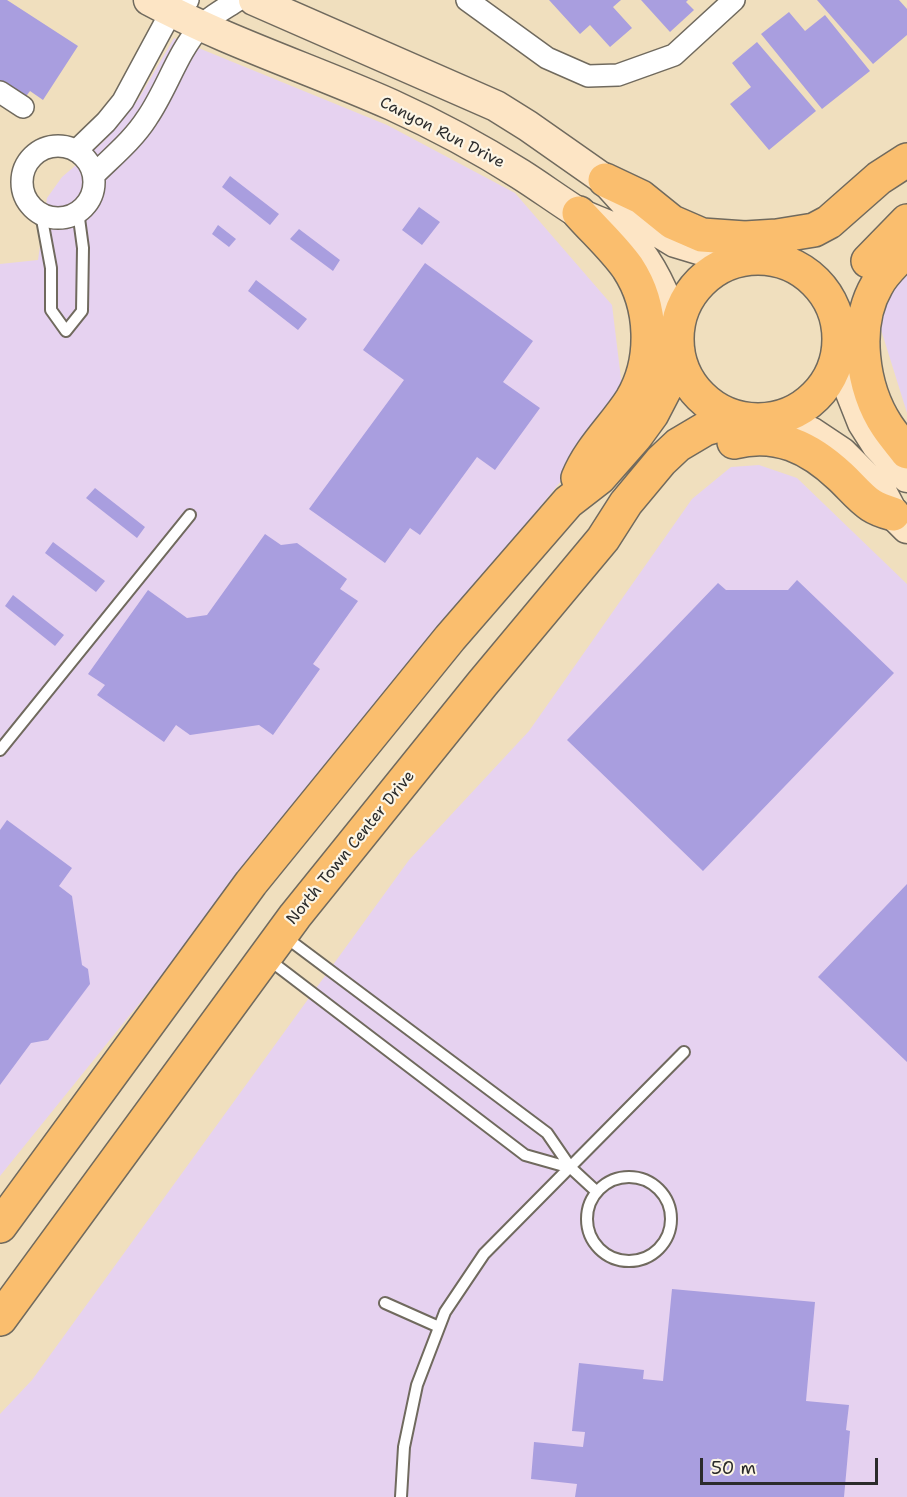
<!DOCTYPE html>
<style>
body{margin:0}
#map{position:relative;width:907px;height:1497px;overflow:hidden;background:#f0dfbe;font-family:"Shantell Sans",sans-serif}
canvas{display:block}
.scale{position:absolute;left:700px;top:1458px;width:178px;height:27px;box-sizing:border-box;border:3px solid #2b2b2b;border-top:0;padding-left:8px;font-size:18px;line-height:21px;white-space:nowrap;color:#2b2b2b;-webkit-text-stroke:4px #fcf5e5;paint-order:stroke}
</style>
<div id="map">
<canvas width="907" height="1497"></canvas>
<div class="scale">50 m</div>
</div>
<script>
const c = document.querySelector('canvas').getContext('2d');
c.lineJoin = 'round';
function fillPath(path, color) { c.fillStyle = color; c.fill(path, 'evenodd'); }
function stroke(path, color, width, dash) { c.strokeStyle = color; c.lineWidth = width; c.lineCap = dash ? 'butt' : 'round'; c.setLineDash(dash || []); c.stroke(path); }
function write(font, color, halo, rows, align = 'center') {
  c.font = font + ' "Shantell Sans",sans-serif'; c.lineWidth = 4.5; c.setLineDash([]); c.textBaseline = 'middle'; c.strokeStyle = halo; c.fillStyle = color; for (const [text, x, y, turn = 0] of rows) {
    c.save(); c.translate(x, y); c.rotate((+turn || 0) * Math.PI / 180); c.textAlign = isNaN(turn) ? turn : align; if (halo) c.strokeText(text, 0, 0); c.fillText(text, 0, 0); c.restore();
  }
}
fillPath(new Path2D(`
 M174 38 387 125 515 193 612 305 624 403 0 1176V264L38 260 47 198 62 177 103 142 120 123 139 98Z
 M907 265V413L878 320 893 281Z
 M759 465 797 478 907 584V1497H0V1414L32 1380 409 860 529 731 692 499 731 467Z`), '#e6d2f0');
fillPath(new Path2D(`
 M0 0H7L78 46 43 100 30 91 24 99 0 84Z
 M549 0H621L613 7 632 28 610 47 590 25 580 34Z
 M641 0H688L686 2 694 10 670 32Z
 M817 0H899L907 9V35L873 64Z
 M789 12 805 31 825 15 870 71 822 109 761 34Z
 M757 42 816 111 769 150 730 104 751 87 732 63Z
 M230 176 279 214 270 225 222 187Z
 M419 207 440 222 422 245 402 230Z
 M218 225 236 239 229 247 212 234Z
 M299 229 340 260 333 271 290 239Z
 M425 263 533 341 503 382 540 408 495 470 477 457 420 535 410 528 385 563 309 509 404 380 363 350Z
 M256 280 307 319 298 330 248 291Z
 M95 488 145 527 137 538 86 498Z
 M265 534 281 545 297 543 347 579 340 589 358 601 313 664 320 669 273 735 259 725 190 735 176 725 164 742 97 695 105 685 88 674 148 590 187 618 207 615Z
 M53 542 105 581 96 592 45 553Z
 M797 580 894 673 703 871 567 740 718 583 726 590H788Z
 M13 595 64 635 55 646 5 606Z
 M7 820 72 868 59 886 72 896 82 965 88 969 90 984 48 1040 31 1043 0 1085V830Z
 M907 884V1062L818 977Z
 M672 1289 815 1302 806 1401 849 1405 846 1430 850 1431 844 1497H575L577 1484 531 1479 534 1442 583 1447 585 1432 572 1431 579 1363 644 1370 643 1379 663 1381Z`), '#a99edf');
const lane = new Path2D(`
 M41 214 51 268V310L66 331 82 311 83 248 78 211
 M0 750 190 515
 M284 936 547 1133 571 1168 597 1192
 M268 959 525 1155 571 1168
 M587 1219a42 42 0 1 1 84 0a42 42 0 1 1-84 0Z
 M385 1303 439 1327
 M401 1497 404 1447 417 1385 445 1312 484 1254 684 1052`);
const street = new Path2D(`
 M467 0 547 58 588 76 618 75 674 55 734 0
 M0 92 23 107
 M22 182a36 36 0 1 1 72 0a36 36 0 1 1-72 0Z
 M76 151 106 122 123 101 171 12 188 0
 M94 175C112 157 133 140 147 118 167 89 177 53 200 27 210 16 226 8 238 0`);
const secondary = new Path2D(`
 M149 0C227 42 311 69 392 105 436 125 479 148 520 174 539 186 558 200 577 212 595 223 616 224 632 243 654 268 667 299 677 331
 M254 0 496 106 528 126 605 180 634 212 657 231 675 242 738 261
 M838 360 863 423 877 445 907 477
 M779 418 812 433 842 453 882 493 893 514 907 528`);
const primary = new Path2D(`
 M605 180 641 197 672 222 702 235 745 238 777 236 814 230 829 222 879 178 907 160
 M907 250C897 260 883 273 877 285 853 326 862 388 887 426 893 435 900 443 907 452
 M677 339a81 81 0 1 1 162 0a81 81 0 1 1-162 0Z
 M868 261 907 221
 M734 442C777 431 810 448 840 476 850 485 860 498 871 505 877 509 886 512 893 514
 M578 478C590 448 615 426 632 399 655 360 653 306 628 268 614 248 595 231 579 213
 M0 1226 251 883 450 638 568 502 599 478 636 436 652 414 665 389 678 351
 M0 1319 295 916 482 684 603 539 626 503 661 461 678 445 705 429 740 419`);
stroke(lane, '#706a5e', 14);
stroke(street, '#706a5e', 24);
stroke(secondary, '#706a5e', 33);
stroke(primary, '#706a5e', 36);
stroke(lane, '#fff', 10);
stroke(street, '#fff', 21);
stroke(secondary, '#fde5c5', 30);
stroke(primary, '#fabe6e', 33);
write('16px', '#2b2b2b', '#fcf5e5', [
 ["Canyon Run Drive",442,133,27],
 ["North Town Center Drive",351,848,-51]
]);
</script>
